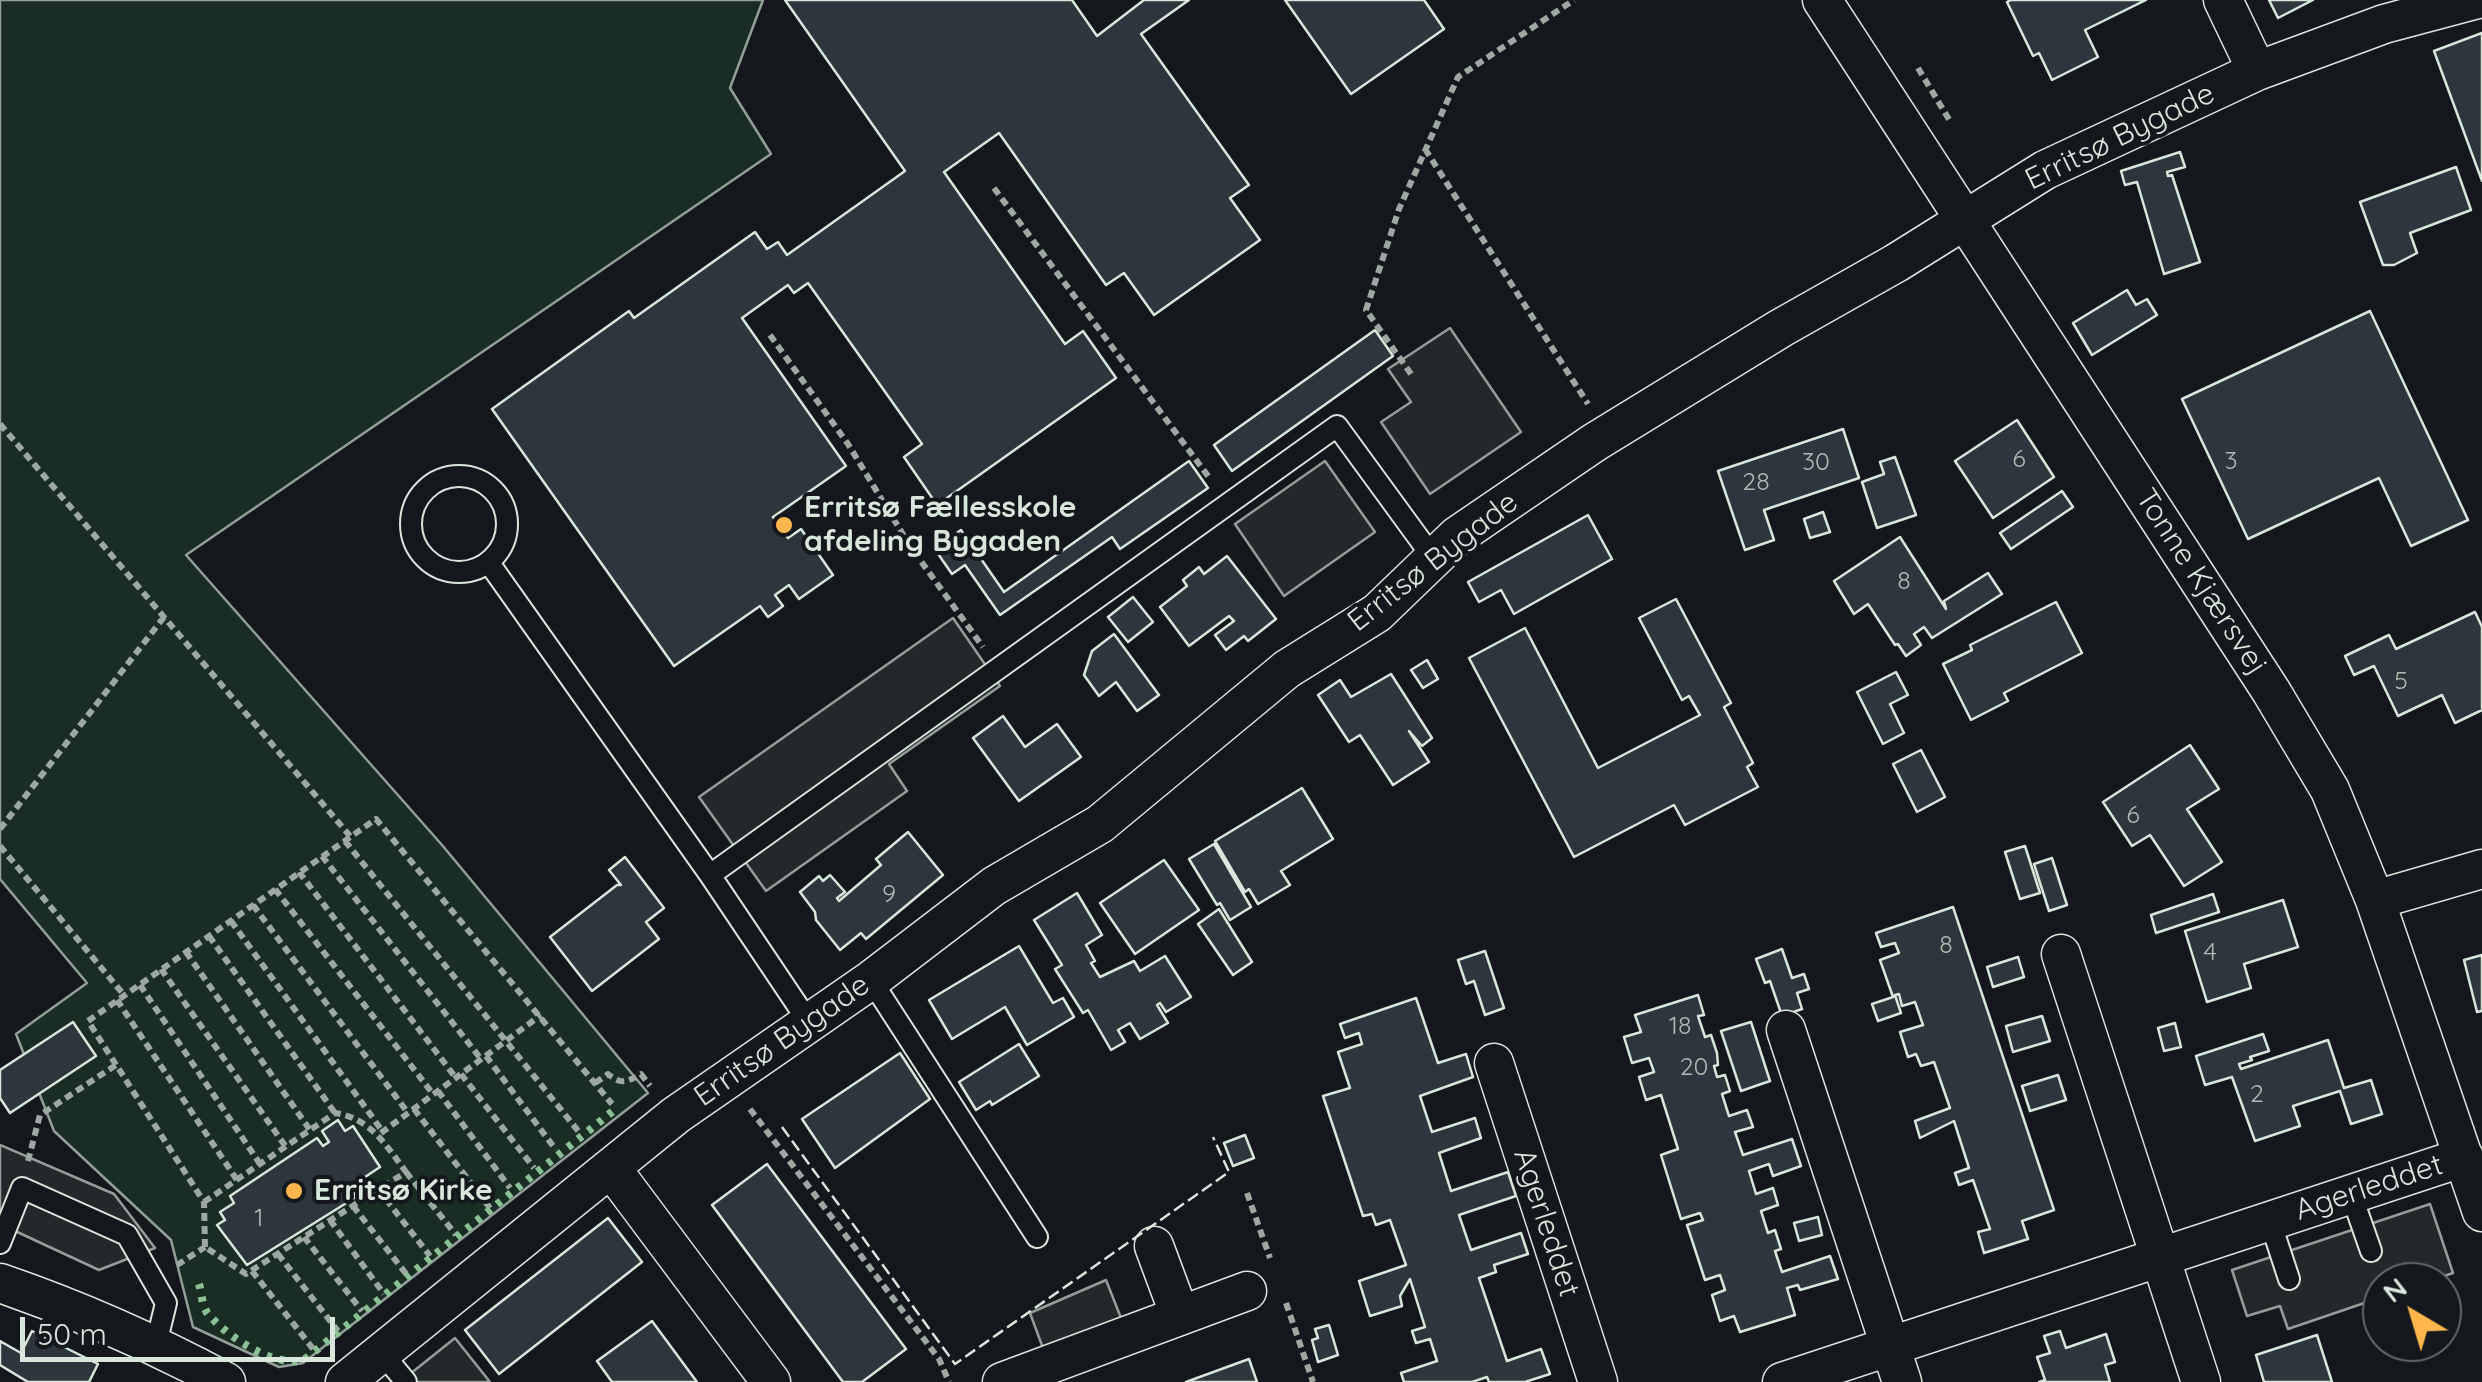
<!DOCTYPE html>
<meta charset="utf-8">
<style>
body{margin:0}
#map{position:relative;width:2482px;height:1382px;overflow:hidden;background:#14181c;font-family:Quicksand,sans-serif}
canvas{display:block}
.north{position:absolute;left:2362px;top:1262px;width:100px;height:100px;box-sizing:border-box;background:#14181c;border:2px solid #626a69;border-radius:50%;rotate:322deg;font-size:28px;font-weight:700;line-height:40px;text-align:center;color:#d8e6dc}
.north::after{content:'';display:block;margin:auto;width:35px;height:45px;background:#ffb74d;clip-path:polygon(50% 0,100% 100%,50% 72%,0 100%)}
.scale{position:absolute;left:20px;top:1317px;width:315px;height:45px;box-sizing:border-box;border:5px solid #d8e6dc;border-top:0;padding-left:12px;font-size:30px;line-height:35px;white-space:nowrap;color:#d8e6dc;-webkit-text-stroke:8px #14181c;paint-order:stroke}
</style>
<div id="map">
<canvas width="2482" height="1382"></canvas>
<div class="north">N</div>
<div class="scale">50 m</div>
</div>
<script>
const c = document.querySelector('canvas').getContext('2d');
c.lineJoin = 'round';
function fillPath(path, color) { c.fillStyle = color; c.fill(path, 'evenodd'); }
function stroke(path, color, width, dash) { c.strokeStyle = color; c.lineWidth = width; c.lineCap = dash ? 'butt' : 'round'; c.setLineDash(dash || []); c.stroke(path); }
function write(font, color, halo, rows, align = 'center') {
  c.font = font + ' Quicksand,sans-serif'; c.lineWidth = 8; c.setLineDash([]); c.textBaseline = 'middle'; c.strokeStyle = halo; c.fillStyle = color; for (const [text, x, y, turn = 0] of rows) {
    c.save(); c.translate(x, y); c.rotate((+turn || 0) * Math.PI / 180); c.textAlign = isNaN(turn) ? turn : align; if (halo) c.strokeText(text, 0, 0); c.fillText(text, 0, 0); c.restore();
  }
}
const green = new Path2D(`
 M0 0H763L730 88 771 154 186 555 442 845 648 1093 303 1363 279 1367 193 1327 171 1240 54 1131 16 1034 87 983 0 879Z`);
fillPath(green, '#1a2d24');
stroke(green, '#939e99', 2.5);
const parking = new Path2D(`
 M1450 328 1521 432 1430 494 1381 422 1411 402 1388 369Z
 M1325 461 1375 532 1284 596 1235 524Z
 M953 618 1000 686 889 764 907 791 766 891 699 797Z
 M0 1145 114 1194 155 1248 99 1270 0 1224Z
 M2430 1204 2453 1273 2427 1282H2382V1297L2288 1329 2280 1306 2247 1316 2232 1270Z
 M1106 1280 1123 1323 1044 1351 1030 1313Z
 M455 1338 490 1382H400Z`);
fillPath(parking, '#24282b');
stroke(parking, '#939e99', 2.5);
const building = new Path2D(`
 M785 0H1072L1097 36 1144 0H1189L1141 34 1249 185 1230 198 1260 240 1154 315 1124 273 1106 285 999 133 944 172 1065 344 1083 331 1116 378 937 505 904 457 922 444 808 283 794 293 788 285 742 318 846 466 773 517 788 538 801 529 833 575 799 599 789 585 775 595 783 606 768 617 760 606 674 666 492 409 629 311 634 318 755 232 767 249 778 242 787 255 905 171Z
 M1285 0H1424L1444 29 1351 94Z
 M2011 0H2146L2085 30 2098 57 2052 80 2039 53 2033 56 2007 2Z
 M2269 0H2313L2278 18Z
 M2482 33V181L2434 51Z
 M2180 152 2185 167 2167 172 2168 176 2172 175 2200 262 2164 274 2137 182 2125 185 2121 171Z
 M2456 167 2471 210 2410 233 2417 253 2394 265H2383L2360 202Z
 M2127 290 2136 305 2147 299 2157 315 2092 355 2073 323Z
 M2370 311 2468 520 2411 546 2379 478 2248 539 2182 399Z
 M1375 330 1393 356 1232 471 1214 445Z
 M2017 420 2054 477 1993 518 1955 461Z
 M1843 429 1859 478 1764 510 1774 540 1745 550 1718 471Z
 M1895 457 1916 515 1877 528 1862 482 1884 474 1880 462Z
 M1189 461 1208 488 1120 549 1112 537 1000 615 965 565 952 574 934 548 961 530 1004 592Z
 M2062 491 2073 507 2011 549 2000 533Z
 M1823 512 1830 532 1810 538 1804 519Z
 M1588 515 1612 559 1514 614 1501 590 1479 602 1468 582Z
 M1900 537 1946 609 1944 601 1988 573 2002 594 1932 638 1924 627 1914 634 1921 645 1906 656 1898 644 1895 645 1868 604 1854 614 1834 581Z
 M1227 556 1276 619 1248 641 1244 636 1226 650 1215 635 1234 621 1229 616 1189 646 1160 607 1187 586 1183 580 1199 567 1204 574Z
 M1133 597 1153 622 1128 642 1108 617Z
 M1676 599 1731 703 1724 707 1753 763 1747 767 1758 787 1685 825 1674 805 1574 857 1469 658 1525 628 1598 768 1700 715 1689 696 1682 700 1639 618Z
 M2056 602 2082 653 2004 693 2008 701 1971 720 1943 664 1972 650 1970 645Z
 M2475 612 2482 627V710L2455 723 2442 695 2398 716 2374 666 2354 675 2345 656 2389 635 2396 649Z
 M1114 634 1159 695 1137 711 1116 682 1099 696 1084 675 1092 651Z
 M1427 660 1438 679 1423 688 1411 670Z
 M1896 672 1908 695 1890 704 1904 733 1883 744 1857 692Z
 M1391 674 1432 738 1422 746 1409 731 1429 762 1393 785 1360 735 1349 742 1318 695 1340 680 1351 697Z
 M1003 716 1025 747 1057 724 1081 757 1019 801 973 738Z
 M2190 745 2219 789 2187 809 2222 862 2184 886 2150 835 2132 846 2103 802Z
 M1921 750 1945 797 1917 812 1893 764Z
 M1302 788 1333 839 1281 871 1290 885 1258 904 1249 889 1245 892 1215 841Z
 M908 832 943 875 866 939 861 933 840 950 816 920 815 912 800 892 819 876 823 881 830 875 845 892 837 898 839 901 881 865 876 859Z
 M1214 844 1251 907 1230 920 1220 903 1217 905 1189 859Z
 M2025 846 2040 893 2020 899 2005 852Z
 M625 857 664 908 646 922 659 939 592 991 550 937 617 885H621L609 870Z
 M2052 858 2067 905 2049 911 2034 864Z
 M1164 860 1199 910 1135 954 1100 903Z
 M1077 893 1102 935 1086 945 1095 961 1091 963 1100 977 1134 961 1140 971 1165 956 1191 997 1166 1012 1160 1003 1157 1005 1168 1023 1140 1039 1130 1023 1118 1030 1125 1042 1111 1050 1088 1010 1083 1013 1055 969 1062 965 1034 920Z
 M2213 894 2219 912 2156 933 2151 915Z
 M2283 900 2298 947 2244 964 2251 988 2207 1002 2185 931Z
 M1953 907 2054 1210 2022 1221 2028 1239 1984 1253 1978 1232 1990 1229 1973 1180 1959 1185 1955 1173 1969 1168 1954 1121 1920 1138 1915 1121 1950 1108 1934 1062 1921 1066 1916 1054 1908 1057 1900 1032 1923 1025 1915 1002 1902 1006 1899 994 1895 995 1901 1013 1878 1021 1872 1004 1893 997 1880 960 1899 953 1895 943 1881 947 1876 933Z
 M1219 909 1252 962 1233 975 1198 924Z
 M1019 946 1053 1003 1063 998 1074 1017 1027 1045 1005 1007 952 1039 929 1000Z
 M1782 949 1792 978 1804 974 1809 989 1797 993 1802 1009 1782 1016 1770 981 1765 983 1756 959Z
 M1485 951 1504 1008 1485 1015 1474 981 1466 984 1458 960Z
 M2482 955V1011L2477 1012 2464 960Z
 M2018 957 2024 977 1993 987 1987 967Z
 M1698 995 1704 1015 1698 1016 1705 1037 1711 1035 1717 1053 1718 1065 1714 1066 1717 1077 1725 1075 1730 1091 1722 1094 1729 1116 1747 1110 1753 1127 1735 1132 1743 1155 1792 1139 1801 1166 1773 1176 1769 1164 1749 1171 1756 1194 1773 1188 1778 1205 1761 1211 1768 1233 1775 1230 1781 1249 1775 1251 1782 1272 1830 1256 1838 1279 1800 1290 1798 1285 1787 1288 1795 1315 1740 1332 1734 1316 1720 1321 1712 1295 1725 1290 1720 1275 1705 1280 1687 1225 1703 1220 1700 1213 1681 1219 1661 1155 1678 1149 1661 1095 1646 1100 1639 1077 1654 1072 1649 1058 1632 1063 1624 1037 1641 1032 1635 1015Z
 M1416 998 1438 1063 1466 1054 1473 1077 1420 1096 1432 1132 1475 1118 1481 1138 1439 1153 1451 1191 1508 1172 1516 1196 1459 1215 1471 1250 1521 1233 1528 1254 1494 1265 1496 1272 1479 1278 1507 1361 1541 1349 1550 1374 1525 1382H1489L1487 1377 1472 1382H1404L1401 1373 1437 1361 1430 1339 1416 1343 1412 1331 1425 1327 1410 1279 1400 1296 1402 1306 1370 1316 1359 1281 1406 1265 1390 1220 1376 1225 1372 1214 1363 1216 1323 1096 1350 1088 1338 1052 1362 1044 1359 1033 1345 1038 1340 1024Z
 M2042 1016 2050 1041 2013 1052 2006 1026Z
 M73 1022 96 1056 10 1113 0 1098V1070Z
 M1751 1022 1770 1081 1741 1091 1721 1031Z
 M2175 1023 2181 1047 2164 1051 2158 1028Z
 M2263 1034 2269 1051 2250 1057 2252 1060 2239 1064 2241 1069 2328 1040 2344 1088 2371 1080 2382 1114 2351 1124 2340 1091 2293 1106 2300 1126 2255 1141 2232 1077 2205 1085 2196 1056Z
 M1019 1044 1039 1076 992 1105 990 1101 976 1110 959 1082Z
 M900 1053 930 1099 835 1168 802 1119Z
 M2058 1075 2066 1100 2030 1111 2022 1086Z
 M338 1120 345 1131 353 1126 380 1167 350 1187 356 1197 247 1265 217 1225 225 1220 220 1212 234 1203 230 1196 317 1138 323 1146 329 1142 322 1131Z
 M1245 1135 1254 1158 1233 1166 1224 1143Z
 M767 1164 906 1349 862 1382H843L712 1205Z
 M1818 1217 1822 1235 1799 1241 1794 1223Z
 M608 1218 642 1262 499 1374 465 1330Z
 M652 1321 697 1382H612L597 1361Z
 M1329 1325 1338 1355 1318 1362 1312 1340 1318 1338 1315 1329Z
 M32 1331 98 1364 89 1382H28L0 1365V1341L21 1353Z
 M2060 1331 2066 1348 2106 1334 2115 1362 2105 1365 2110 1382H2039L2045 1380 2037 1357 2050 1353 2044 1336Z
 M2317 1335 2332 1382H2264L2256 1355Z
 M1249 1359 1257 1382H1186Z`);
fillPath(building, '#2c363c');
stroke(building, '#d8e6dc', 2.5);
const lane = new Path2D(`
 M411 524a48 48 0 1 1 96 0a48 48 0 1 1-96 0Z
 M489 563 710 875
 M871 980 1037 1237
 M808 1021 710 875 1337 426 1434 559
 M2351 1194 2371 1251
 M2270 1221 2289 1279
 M0 1243 22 1188 127 1235 166 1303 156 1344
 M382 1353 406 1382`);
const street = new Path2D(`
 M1822 0 2271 691 2330 790 2375 900 2482 1212
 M2223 0 2257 71
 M2375 900 2482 869
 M2061 954 2201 1382
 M1786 1030 1902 1382
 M1494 1063 1598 1382
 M611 1168 771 1382
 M1154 1246 1180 1316
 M0 1283C79 1310 153 1343 226 1382
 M345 1382 676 1115 871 980 994 886 1100 824 1287 669 1377 613 1457 536 1595 442 1781 328 1896 263 2045 170 2257 71 2384 24 2474 0
 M1002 1382 1247 1291
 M1782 1382 2464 1157`);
stroke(lane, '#d8e6dc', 24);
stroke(street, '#d8e6dc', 41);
stroke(new Path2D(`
 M1918 68 1950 121
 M1425 149 1588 404
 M994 188 1211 480
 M770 335 848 444 910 546 983 647
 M1411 374 1366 310 1399 209 1458 77 1574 0
 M0 424 350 836
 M0 829 164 617
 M345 841 579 1132
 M0 846 124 995
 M322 856 481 1059
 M299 872 456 1078
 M275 889 433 1094
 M253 905 408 1113
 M231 921 383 1132
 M209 936 335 1113
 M186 952 310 1130
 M161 969 286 1147
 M140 985 260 1164
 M117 1000 237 1180
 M486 1056 556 1150
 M461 1074 534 1168
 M595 1083 608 1074C621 1085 627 1082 641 1074L650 1086
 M438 1091 510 1188
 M414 1109 490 1208
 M750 1109 939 1359 949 1382
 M381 1133 541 1015
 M28 1161 40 1115 116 1065
 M406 1172 456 1235
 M378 1189 430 1256
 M1247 1193 1270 1258
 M204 1202 335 1113C370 1118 386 1145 406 1172L246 1274 205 1247
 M353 1206 407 1275
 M330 1220 384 1294
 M304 1237 362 1311
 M205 1247 204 1202 88 1021 376 819 612 1104
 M278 1254 338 1331
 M177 1265 205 1247
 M252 1271 314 1350
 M1286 1303 1313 1382`), '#9da8a2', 6, [8, 5]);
stroke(lane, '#14181c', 20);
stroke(street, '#14181c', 38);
stroke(new Path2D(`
 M199 1284C202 1294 202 1308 209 1315 228 1337 274 1368 304 1360L618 1107`), '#8ac095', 8, [5, 8]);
stroke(new Path2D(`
 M782 1127 955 1364 1229 1172 1213 1137`), '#d8e6dc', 2.5, [12, 5]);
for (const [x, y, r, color] of [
 [784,525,10,"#ffb74d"],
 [294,1191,10,"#ffb74d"]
]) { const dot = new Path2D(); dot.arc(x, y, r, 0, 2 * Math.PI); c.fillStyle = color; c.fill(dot); stroke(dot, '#14181c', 4); }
write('25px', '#adbab4', null, [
 ["6",2019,459],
 ["3",2231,461],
 ["30",1816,462],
 ["28",1756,482],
 ["8",1904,581],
 ["5",2401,681],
 ["6",2133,815],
 ["9",889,894],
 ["8",1946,945],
 ["4",2210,952],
 ["18",1680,1026],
 ["20",1694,1067],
 ["2",2257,1094],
 ["1",259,1218]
]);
write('30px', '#d8e6dc', '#14181c', [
 ["Erritsø Bygade",2120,137,-26],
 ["Erritsø Bygade",1433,562,-38],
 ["Tonne Kjærsvej",2201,582,57],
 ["Erritsø Bygade",782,1041,-35],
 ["Agerleddet",2369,1188,-18],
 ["Agerleddet",1546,1223,72]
]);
write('bold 30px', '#d8e6dc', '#14181c', [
 ["Erritsø Fællesskole",804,508],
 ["afdeling Bygaden",804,542],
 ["Erritsø Kirke",314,1191]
], 'left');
</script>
